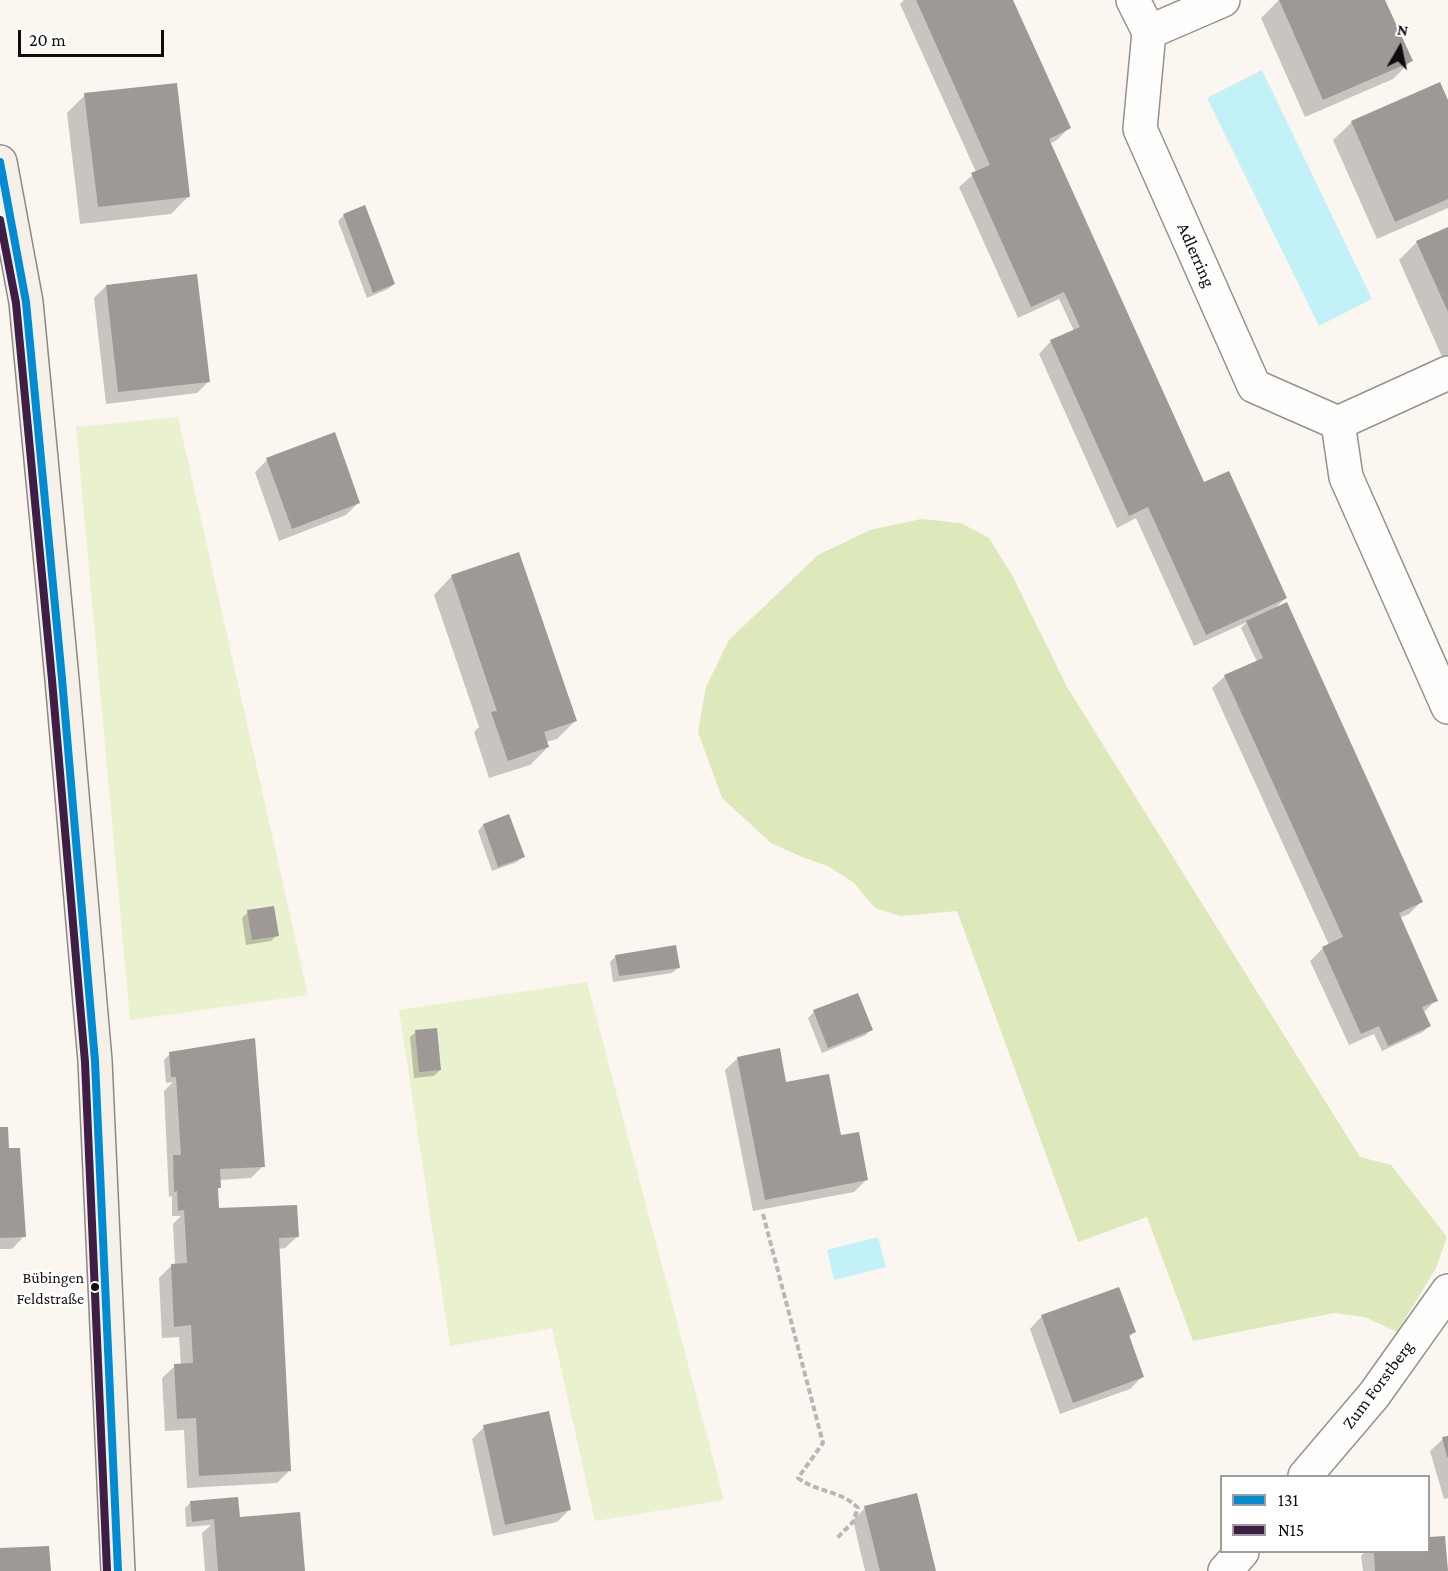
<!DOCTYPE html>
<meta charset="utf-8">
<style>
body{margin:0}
#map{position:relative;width:1448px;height:1571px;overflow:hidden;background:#fbf6f0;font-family:"Crimson Pro",serif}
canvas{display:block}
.legend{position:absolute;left:1220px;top:1475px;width:210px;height:78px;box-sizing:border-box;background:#fff;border:2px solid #9e9e9e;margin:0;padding:8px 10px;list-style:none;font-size:18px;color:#0d0d0d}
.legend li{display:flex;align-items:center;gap:12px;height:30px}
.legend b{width:30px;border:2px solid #9e9e9e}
.north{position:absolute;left:1370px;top:18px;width:60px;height:60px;-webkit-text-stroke:4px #fff;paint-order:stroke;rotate:9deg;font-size:16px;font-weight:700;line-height:24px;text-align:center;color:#0d0d0d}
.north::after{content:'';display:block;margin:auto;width:21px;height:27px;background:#0d0d0d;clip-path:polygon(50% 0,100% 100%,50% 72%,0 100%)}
.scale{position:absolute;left:18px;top:30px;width:146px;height:27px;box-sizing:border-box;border:3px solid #0d0d0d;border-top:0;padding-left:8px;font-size:18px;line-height:21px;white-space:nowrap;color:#0d0d0d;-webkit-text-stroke:4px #fff;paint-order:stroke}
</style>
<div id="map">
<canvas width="1448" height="1571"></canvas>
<ul class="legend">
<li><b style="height:8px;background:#008bd2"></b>131</li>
<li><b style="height:8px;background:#3e1d47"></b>N15</li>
</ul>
<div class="north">N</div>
<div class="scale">20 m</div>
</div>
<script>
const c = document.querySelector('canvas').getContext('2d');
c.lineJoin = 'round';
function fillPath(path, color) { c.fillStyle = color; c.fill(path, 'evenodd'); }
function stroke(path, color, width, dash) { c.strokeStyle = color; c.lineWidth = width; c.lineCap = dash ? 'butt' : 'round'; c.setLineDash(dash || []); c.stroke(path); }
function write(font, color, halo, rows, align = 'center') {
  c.font = font + ' "Crimson Pro",serif'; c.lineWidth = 6; c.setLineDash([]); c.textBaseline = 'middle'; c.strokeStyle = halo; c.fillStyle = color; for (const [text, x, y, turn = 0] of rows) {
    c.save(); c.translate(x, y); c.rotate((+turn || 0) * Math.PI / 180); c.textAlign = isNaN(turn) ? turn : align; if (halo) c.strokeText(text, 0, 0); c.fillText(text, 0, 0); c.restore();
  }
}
fillPath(new Path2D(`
 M178 417 308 995 130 1020 76 427Z
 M587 982 724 1500 595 1521 552 1328 450 1346 399 1010Z`), '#eaf1ce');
fillPath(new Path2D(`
 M921 519 961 523 989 538 1013 577 1067 687 1360 1157 1391 1165 1447 1237 1436 1268 1397 1332 1365 1317 1334 1313 1193 1341 1147 1217 1078 1242 957 911 900 916 875 908 854 883 828 866 802 857 771 843 722 798 698 732 706 687 729 640 818 555 870 530Z`), '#dde9bb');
fillPath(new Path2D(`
 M1262 70 1372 299 1319 326 1207 98Z
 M878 1237 886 1267 834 1280 827 1250Z`), '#c3f1f8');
fillPath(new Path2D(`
 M904 0H1012L1069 128 1057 140 1049 144 1203 484 1286 598 1274 609 1422 901 1409 914 1399 918 1436 1000 1423 1013 1429 1026 1423 1032 1382 1051 1374 1034 1349 1045 1310 961 1323 948 1329 945 1212 688 1225 676 1257 662 1241 628 1247 622 1194 646 1136 518 1117 528 1039 354 1051 341 1074 331 1059 299 1018 318 959 187 976 172 900 4Z
 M1279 0H1384L1411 61 1393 79 1305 117 1261 18Z
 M1439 84 1448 104V208L1377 239 1333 140 1352 122Z
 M85 95 189 196 171 214 80 224 67 113Z
 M364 207 394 284 388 289 367 298 338 221 343 216Z
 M1448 229V357L1443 359 1399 260 1417 242Z
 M106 286 209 381 197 393 106 404 94 298Z
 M267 460 358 503 346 515 279 541 255 472Z
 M452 576 575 721 557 739 546 742 548 747 530 765 489 778 474 732 479 727 434 595Z
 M508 816 523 856 517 862 492 871 478 831 483 825Z
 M248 912 277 935 271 941 246 945 242 918Z
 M616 956 678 968 672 973 613 982 610 962Z
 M814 1012 871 1029 866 1035 822 1053 808 1018Z
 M416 1032 440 1070 434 1076 414 1078 410 1037Z
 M170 1054 263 1166 251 1178 219 1180 220 1187 216 1190 217 1208 298 1236 285 1248 278 1249 289 1471 277 1483 187 1488 184 1430 165 1431 162 1378 175 1366 181 1365 179 1337 162 1338 159 1278 172 1265H175L173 1224 181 1216H172V1196L169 1197 164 1091 173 1082 166 1083 164 1060Z
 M738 1058 785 1084 840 1137 866 1180 854 1192 753 1211 725 1070Z
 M0 1129 7 1148 24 1236 12 1249H0Z
 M1042 1316 1134 1332 1128 1338 1142 1377 1130 1389 1060 1414 1030 1329Z
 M484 1427 569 1510 557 1522 493 1536 472 1439Z
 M1448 1437V1498L1444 1499 1430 1451 1443 1439Z
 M191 1502 239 1519 304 1571H205L202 1533 211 1525 186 1527 185 1508Z
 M865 1508 934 1571H865L853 1520Z
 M1365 1552H1428L1446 1571H1363L1361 1556Z`), '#0003');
fillPath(new Path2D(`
 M916 0H1013L1071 128 1049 139 1204 482 1229 471 1287 598 1206 635 1148 507 1129 516 1050 340 1080 327 1064 292 1031 307 971 173 990 165Z
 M1279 0H1385L1413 61 1323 100Z
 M1440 82 1448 100V199L1395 222 1351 121Z
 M177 83 190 197 98 207 84 93Z
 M365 205 395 284 373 293 343 214Z
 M1448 227V312L1416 241Z
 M197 274 210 382 118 392 106 285Z
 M335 432 360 503 292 529 266 458Z
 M519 552 577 721 544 732 549 747 508 761 491 712 497 711 451 575Z
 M1287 602 1423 902 1399 913 1438 1001 1422 1007 1431 1026 1388 1046 1379 1026 1361 1034 1322 947 1343 937 1224 675 1263 658 1246 621Z
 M509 814 525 857 498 867 483 824Z
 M274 906 279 936 252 940 247 910Z
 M676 945 680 968 619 976 615 955Z
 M858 993 873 1030 828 1048 813 1010Z
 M437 1028 441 1070 419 1072 415 1030Z
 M255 1038 265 1167 220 1169 221 1188H218L219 1208 297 1205 299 1237 279 1238 291 1471 199 1476 196 1418 177 1419 174 1364 193 1363 191 1325 174 1327 171 1264 187 1263 184 1210 178 1211 177 1191 174 1192 173 1155H181L176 1077H171L169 1052Z
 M780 1048 786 1082 829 1074 841 1135 859 1132 868 1180 765 1200 737 1057Z
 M0 1127H8L9 1148H20L26 1237 0 1238Z
 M1119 1287 1136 1332 1129 1335 1144 1377 1073 1403 1041 1315Z
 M549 1411 571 1510 505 1525 483 1425Z
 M1448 1436V1457H1447L1442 1437Z
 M917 1493 936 1571H880L864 1506Z
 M238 1497 240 1517 300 1512 305 1571H218L214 1519 192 1522 190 1501Z
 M1445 1536 1448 1571H1375L1374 1552H1428V1537Z
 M49 1546 51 1571H0V1548Z`), '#9e9996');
const street = new Path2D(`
 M1133 0 1149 32 1140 129 1254 386 1338 423 1346 477 1448 707
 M1149 32 1223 0
 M1338 423 1448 373
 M1305 1476 1374 1395 1448 1291
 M1225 1571 1242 1552`);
const secondary = new Path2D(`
 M0 162 26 302 62 679 95 1061 118 1571`);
stroke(street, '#94928f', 36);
stroke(secondary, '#8b8986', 36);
stroke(new Path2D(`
 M763 1214 823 1443 798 1478C818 1493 841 1490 858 1508L853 1522 836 1539`), '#b8b7b6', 4, [6, 3]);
stroke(street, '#fefefd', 33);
stroke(secondary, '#f5f1e8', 33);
stroke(new Path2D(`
 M0 162 26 302 62 679 95 1061 118 1571`), '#008bd2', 8);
stroke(new Path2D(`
 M0 220 16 303 52 680 85 1062 107 1571`), '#3e1d47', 8);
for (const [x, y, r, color] of [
 [95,1287,5,"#0d0d0d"]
]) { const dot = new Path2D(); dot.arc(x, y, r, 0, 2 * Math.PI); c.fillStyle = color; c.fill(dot); stroke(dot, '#fff', 2); }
write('16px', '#0d0d0d', '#fff', [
 ["Bübingen",84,1278],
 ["Feldstraße",84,1299]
], 'right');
write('18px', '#0d0d0d', '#fff', [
 ["Adlerring",1196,255,66],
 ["Zum Forstberg",1378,1385,-53]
]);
</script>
